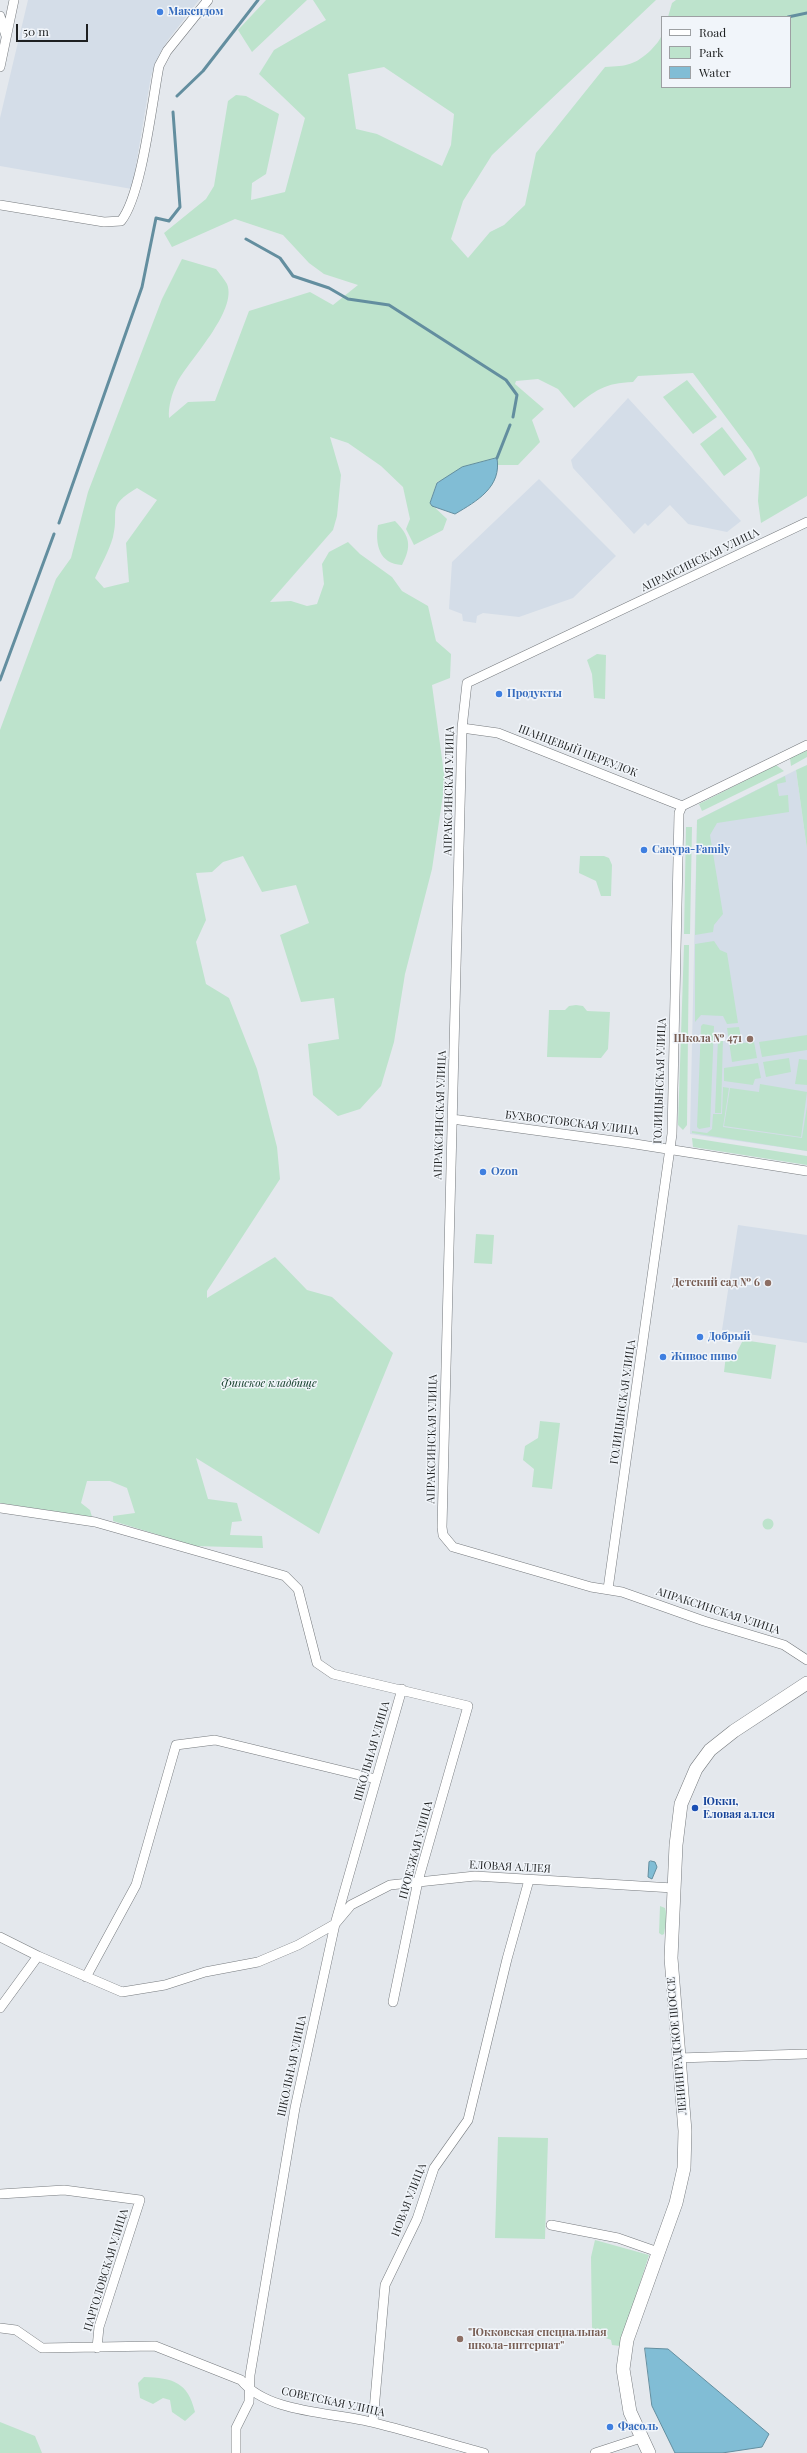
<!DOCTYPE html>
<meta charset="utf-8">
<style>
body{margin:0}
#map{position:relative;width:807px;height:2453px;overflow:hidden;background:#e4e8ed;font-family:"Playfair Display",serif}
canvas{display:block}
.legend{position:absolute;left:661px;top:16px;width:130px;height:72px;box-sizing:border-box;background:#f1f5fa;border:1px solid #9da0a3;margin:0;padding:5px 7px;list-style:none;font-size:12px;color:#1e2021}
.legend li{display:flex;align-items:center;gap:8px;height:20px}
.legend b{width:20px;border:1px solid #9da0a3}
.scale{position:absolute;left:16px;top:24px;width:72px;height:18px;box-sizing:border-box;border:2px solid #1e2021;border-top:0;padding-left:5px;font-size:12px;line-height:14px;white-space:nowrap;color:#1e2021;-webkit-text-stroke:3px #f1f5fa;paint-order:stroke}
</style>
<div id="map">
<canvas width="807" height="2453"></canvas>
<ul class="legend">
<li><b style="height:5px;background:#fff"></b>Road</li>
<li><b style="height:11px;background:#bde3cc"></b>Park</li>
<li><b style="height:11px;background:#81bdd5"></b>Water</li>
</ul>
<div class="scale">50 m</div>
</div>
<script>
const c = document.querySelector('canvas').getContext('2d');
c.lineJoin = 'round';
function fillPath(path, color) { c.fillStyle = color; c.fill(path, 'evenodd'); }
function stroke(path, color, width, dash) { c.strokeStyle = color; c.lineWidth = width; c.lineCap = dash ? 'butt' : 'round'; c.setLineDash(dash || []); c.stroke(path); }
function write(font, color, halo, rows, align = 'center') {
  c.font = font + ' "Playfair Display",serif'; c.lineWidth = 3; c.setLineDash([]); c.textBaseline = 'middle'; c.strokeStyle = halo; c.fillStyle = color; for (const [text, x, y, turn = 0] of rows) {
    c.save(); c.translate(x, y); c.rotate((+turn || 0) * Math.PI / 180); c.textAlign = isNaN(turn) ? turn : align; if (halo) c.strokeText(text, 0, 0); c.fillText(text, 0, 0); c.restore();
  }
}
fillPath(new Path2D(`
 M28 0H199L168 40 159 55 151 76 132 189 0 166V118Z
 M628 398 741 521 727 532 688 524 670 505 648 526 645 523 634 534 573 468 571 460Z
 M539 479 616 556 573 598 519 617 483 613 477 616 476 623 463 621 462 614 449 609 452 562Z
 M796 770 807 849V1151L690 1134 697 820Z
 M738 1225 807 1235V1343L722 1330Z`), '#d4dde8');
fillPath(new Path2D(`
 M266 0H307L252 52 238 30Z
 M313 0H656L492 155 463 201 451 239 468 258 490 232 504 225 525 205 536 153 605 67C627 66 635 65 651 50 656 44 660 41 662 34V87H790V17H668L672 3 676 0H807V496L761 523 758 501 760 468 752 452 693 373 638 376 633 382C605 383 595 390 574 408L558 389 538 379 516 381 515 384 544 409 532 420 540 442 518 465H498L497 458 437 482 430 503 447 519 443 530 414 545 406 529 410 519 403 487 381 466 348 443 330 437 341 475 337 516 333 530 270 602 291 601 307 606 317 604 324 584 322 564 329 552 348 542 360 554 392 577 402 591 428 606 436 641 451 654 450 678 432 685 445 781 432 869 405 974 394 1042 381 1086 360 1109 338 1116 313 1095 308 1044 339 1039 334 998 301 1002 280 935 309 923 296 885 262 892 243 856 223 862 212 872 196 873 206 920 196 942 206 984 229 998 257 1069 277 1147 280 1179 207 1291V1298L275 1257 307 1290 332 1297 393 1353 319 1534 196 1458 208 1499 237 1503 242 1521 232 1522 230 1535 262 1536 263 1548 195 1546 113 1521V1516L135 1513 127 1488 110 1481H87L81 1503 90 1510 92 1517 0 1503V730L56 579 71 558 88 492 162 299 182 259 216 269C220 274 224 279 227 284 238 311 188 361 177 383 172 393 168 407 169 418L188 402 215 401 249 311 310 292 333 305 358 285 324 274 309 263 283 235 235 219 172 247 164 233 206 199 214 186 228 101 236 95 246 96 279 114 266 174 252 183 251 200 285 192 305 118 259 74 274 50 326 20ZM384 67 454 114 451 145 442 166 377 134 356 129 348 74ZM137 488 157 500 126 543 129 582 104 588 95 578C101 565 109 551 113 537 120 511 105 507 137 488Z
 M687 380 717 417 693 434 663 397Z
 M722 427 747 459 724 476 700 444Z
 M395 521C410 536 412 546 402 565 379 564 375 544 378 525Z
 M597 654 606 655 605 699 594 698 592 674 587 660Z
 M807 749V757L791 766 790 758Z
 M776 765 784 771 702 811 699 804Z
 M807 765V849L796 770Z
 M785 776 786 782 777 784 779 796 788 795 789 812 717 823 710 835 723 914 714 925 713 932 695 935 697 820Z
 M686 827H692L690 934H684Z
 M580 856H604L609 858 612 865 611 896H601L596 881 579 873Z
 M714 941 720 950 727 953 738 1023 727 1024 723 1016 701 1015 695 1022V944Z
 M684 945H689L687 1125 683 1130 678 1125Z
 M576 1005 583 1006 587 1011 610 1012 608 1049 601 1058 547 1057 549 1010H565L569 1006Z
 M703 1024 714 1026 710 1127 699 1129 697 1127 701 1026Z
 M739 1027 742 1043 754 1042 757 1058 732 1062 727 1028Z
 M807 1035V1050L762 1057 759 1042Z
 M718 1038H723L721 1113H715Z
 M789 1058 791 1072 766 1077 763 1062Z
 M799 1059 807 1060V1085L795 1084Z
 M758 1063 761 1078 755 1079 753 1085 724 1081V1068Z
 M760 1084 807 1092 801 1137 724 1126 730 1088 759 1092Z
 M723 1087 729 1088 723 1127 802 1138 807 1106V1151L692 1133V1131L707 1133 712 1129 713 1114H722Z
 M692 1138 807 1156V1165L693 1147Z
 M476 1234 494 1235 492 1264 474 1263Z
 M743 1340 776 1345 771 1379 724 1372 726 1355 736 1354Z
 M540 1421 560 1423 552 1489 532 1487 534 1469 523 1460 525 1446 538 1438Z
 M762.5 1524a5.5 5.5 0 1 1 11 0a5.5 5.5 0 1 1-11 0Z
 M660 1906 665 1908 667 1916 664 1934 662 1935 659 1933Z
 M498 2137 548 2138 545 2239 495 2238Z
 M595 2240 649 2255 620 2346 612 2345 611 2340 595 2334 592 2327 591 2257Z
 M144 2377C173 2378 188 2382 195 2412L185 2421 172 2412 170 2400 163 2398 153 2404 140 2398 138 2383Z
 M0 2422 35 2436 42 2453H0Z`), '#bde3cc');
const water = new Path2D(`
 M497 458C502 487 477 501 455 514L432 506 430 503 437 483 462 467Z
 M651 1861 655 1862 657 1867 652 1879 648 1877 649 1862Z
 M645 2348 668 2349 769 2434 762 2447 722 2453H675L652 2406Z`);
fillPath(water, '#81bdd5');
stroke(water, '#638e9f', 1);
stroke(new Path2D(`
 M788 17 807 13
 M177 96 203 71 258 0
 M246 239 280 258 293 276 329 288 348 299 389 305 506 380 517 395 513 417
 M497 458 510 425
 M59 523 142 287 156 218 169 221 180 207 173 112
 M0 680 54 534`), '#638e9f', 3);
const street = new Path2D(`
 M0 16 6 36
 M0 67 14 0
 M0 205 104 222 121 221C142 195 152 102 159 66L167 51 208 0
 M807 522 467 683 462 728 442 1527 443 1535 453 1547 591 1587 622 1592 704 1621 784 1645 807 1660
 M462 728 498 733 682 806
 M452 1119 629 1143 807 1171
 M0 1508 95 1522 285 1576 298 1589 317 1663 333 1674 468 1706 418 1881 393 2002
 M608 1589 672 1134 679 813 682 806 807 745
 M0 1937 38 1956
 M86 1977 136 1885 176 1745 215 1740 376 1779
 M0 2008 38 1956 122 1992 165 1985 205 1972 258 1962 298 1945 335 1924 351 1905 390 1885 475 1876 673 1888
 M678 2058 805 2054
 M0 2194 64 2190 140 2200 99 2327 97 2348
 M551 2225 618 2238 658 2252
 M0 2328 16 2330 42 2348 155 2346 241 2380C268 2414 335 2412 375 2423 411 2432 447 2443 484 2453
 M373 2422 385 2285 417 2219 434 2168 468 2120 507 1959 529 1880
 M236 2453V2428L249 2402 250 2375 295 2108 335 1924 402 1689
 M595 2453 641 2438`);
const secondary = new Path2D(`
 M649 2453 630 2412 623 2369 627 2340 676 2203 684 2168 685 2131 671 1958 676 1845 681 1804 696 1769 710 1750 734 1731 807 1683`);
stroke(street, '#767a7e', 10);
stroke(secondary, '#767a7e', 14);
stroke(street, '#fff', 9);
stroke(secondary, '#fff', 13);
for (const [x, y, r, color] of [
 [160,12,4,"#3f7fe0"],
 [499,694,4,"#3f7fe0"],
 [644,850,4,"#3f7fe0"],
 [750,1039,4,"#8d6e63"],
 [483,1172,4,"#3f7fe0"],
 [768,1283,4,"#8d6e63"],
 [700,1337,4,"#3f7fe0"],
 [663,1357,4,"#3f7fe0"],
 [695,1808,4,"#1a4fb4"],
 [460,2339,4,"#8d6e63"],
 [610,2427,4,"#3f7fe0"]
]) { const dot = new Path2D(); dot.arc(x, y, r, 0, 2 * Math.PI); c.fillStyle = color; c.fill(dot); stroke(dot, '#f1f5fa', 1.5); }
write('bold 11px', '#366cbe', '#f1f5fa', [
 ["Максидом",168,12],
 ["Продукты",507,694],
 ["Сакура-Family",652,850],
 ["Ozon",491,1172],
 ["Добрый",708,1337],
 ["Живое пиво",671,1357],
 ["Фасоль",618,2427]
], 'left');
write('11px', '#1e2021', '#f1f5fa', [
 ["АПРАКСИНСКАЯ УЛИЦА",700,560,-26],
 ["ШАНЦЕВЫЙ ПЕРЕУЛОК",578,751,21],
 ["АПРАКСИНСКАЯ УЛИЦА",449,791,-89],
 ["ГОЛИЦЫНСКАЯ УЛИЦА",660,1081,-88],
 ["АПРАКСИНСКАЯ УЛИЦА",440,1115,-88],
 ["БУХВОСТОВСКАЯ УЛИЦА",572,1123,7],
 ["ГОЛИЦЫНСКАЯ УЛИЦА",623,1402,-82],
 ["АПРАКСИНСКАЯ УЛИЦА",432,1439,-89],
 ["АПРАКСИНСКАЯ УЛИЦА",718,1611,18],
 ["ШКОЛЬНАЯ УЛИЦА",372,1751,-74],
 ["ПРОЕЗЖАЯ УЛИЦА",416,1850,-75],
 ["ЕЛОВАЯ АЛЛЕЯ",510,1867,3],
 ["ЛЕНИНГРАДСКОЕ ШОССЕ",677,2046,-95],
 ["ШКОЛЬНАЯ УЛИЦА",292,2066,-78],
 ["НОВАЯ УЛИЦА",409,2200,-69],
 ["ПАРГОЛОВСКАЯ УЛИЦА",106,2270,-73],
 ["СОВЕТСКАЯ УЛИЦА",333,2402,12]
]);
write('bold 11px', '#785e54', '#f1f5fa', [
 ["Школа № 471",742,1039],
 ["Детский сад № 6",760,1283],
 ["\"Юкковская специальная",468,2333,"left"],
 ["школа-интернат\"",468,2346,"left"]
], 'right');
write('italic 11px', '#0a3621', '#f1f5fa', [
 ["Финское кладбище",269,1384]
]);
write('bold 11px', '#164399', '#f1f5fa', [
 ["Юкки,",703,1802],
 ["Еловая аллея",703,1815]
], 'left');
</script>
